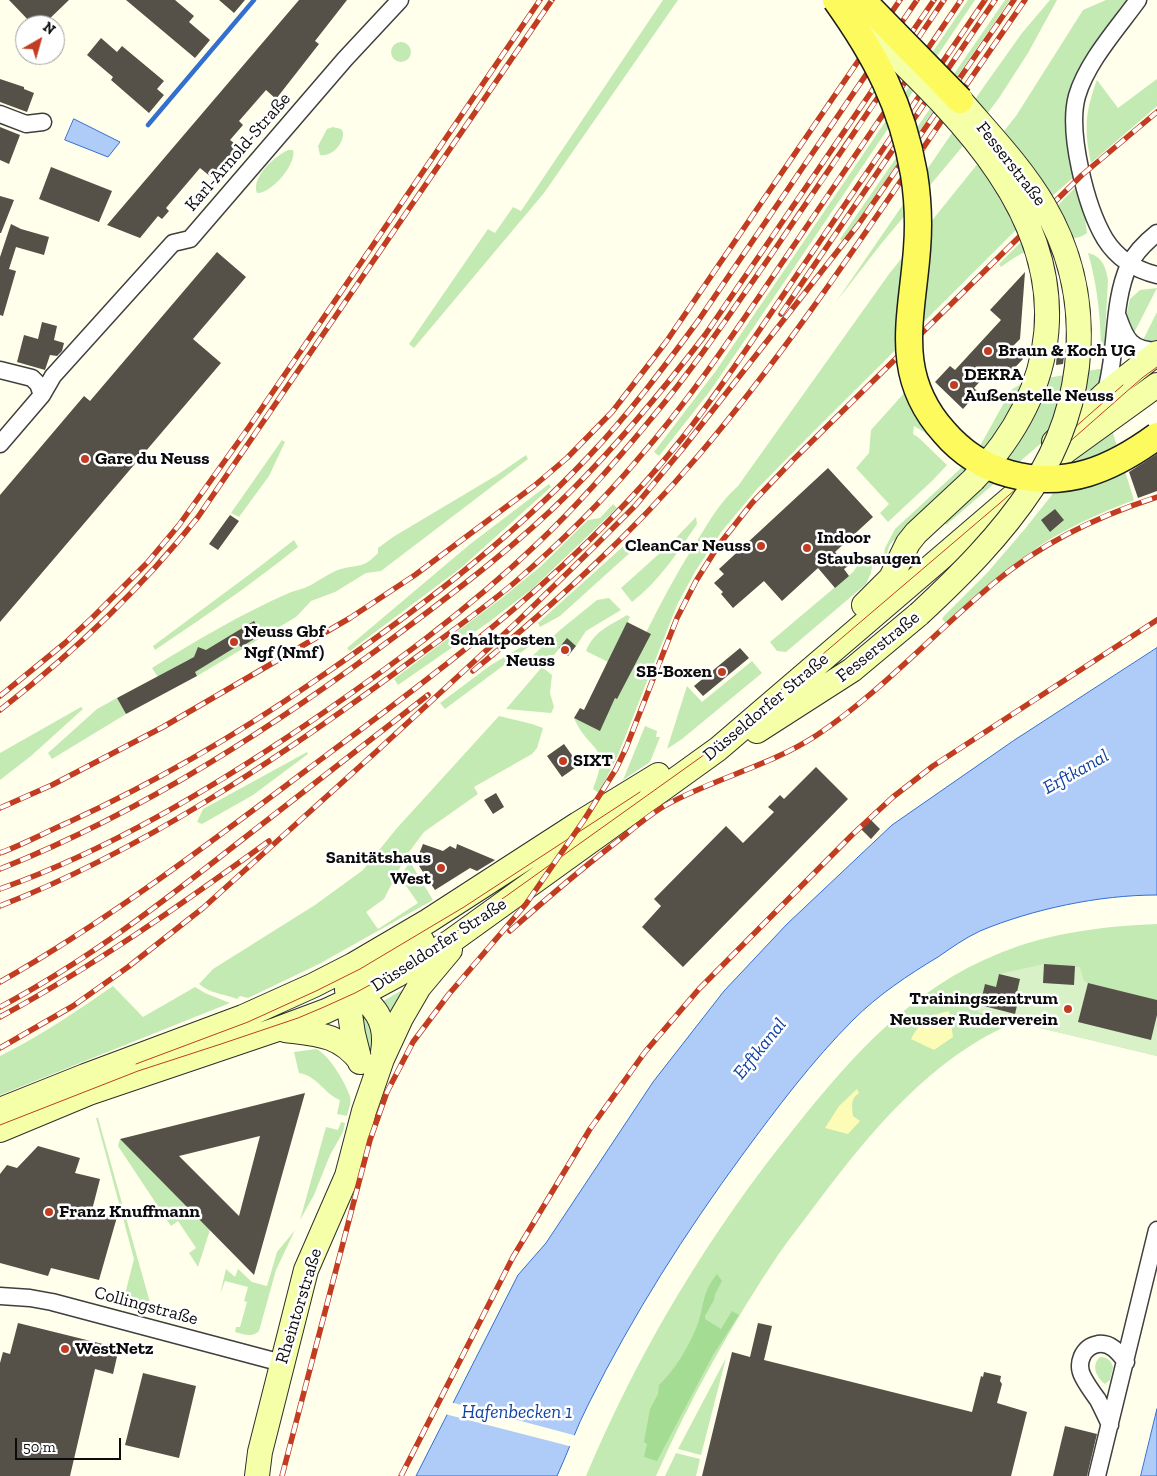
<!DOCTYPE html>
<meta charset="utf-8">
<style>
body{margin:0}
#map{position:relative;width:1157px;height:1476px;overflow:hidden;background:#ffffec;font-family:"Zilla Slab",serif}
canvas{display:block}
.north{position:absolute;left:15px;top:15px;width:50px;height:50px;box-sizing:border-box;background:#fff;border:1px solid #9e9e9e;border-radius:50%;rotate:38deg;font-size:14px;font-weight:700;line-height:20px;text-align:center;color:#0c0c0c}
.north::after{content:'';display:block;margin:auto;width:18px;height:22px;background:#c13c20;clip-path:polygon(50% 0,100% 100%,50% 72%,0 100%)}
.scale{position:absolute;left:15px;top:1438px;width:106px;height:22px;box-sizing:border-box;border:2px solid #0c0c0c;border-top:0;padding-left:6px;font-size:15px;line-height:18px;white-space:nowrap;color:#0c0c0c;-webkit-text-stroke:4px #fff;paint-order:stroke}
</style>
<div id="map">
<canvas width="1157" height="1476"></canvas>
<div class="north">N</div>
<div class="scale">50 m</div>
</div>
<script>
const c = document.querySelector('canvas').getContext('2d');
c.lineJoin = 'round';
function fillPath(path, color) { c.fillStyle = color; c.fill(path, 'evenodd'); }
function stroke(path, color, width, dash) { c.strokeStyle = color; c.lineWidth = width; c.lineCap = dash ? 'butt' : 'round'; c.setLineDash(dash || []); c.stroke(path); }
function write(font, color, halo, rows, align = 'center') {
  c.font = font + ' "Zilla Slab",serif'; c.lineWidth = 5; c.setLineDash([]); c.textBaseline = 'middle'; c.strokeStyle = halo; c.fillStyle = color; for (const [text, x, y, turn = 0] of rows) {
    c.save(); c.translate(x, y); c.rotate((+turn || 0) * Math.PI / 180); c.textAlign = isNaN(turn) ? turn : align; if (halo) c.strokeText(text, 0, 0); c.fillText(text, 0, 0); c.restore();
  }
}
fillPath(new Path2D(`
 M663 0H678L544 193 414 348 409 344 488 229 495 233 513 207 521 211Z
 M968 0H975L743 343 710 391 659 456 654 452 715 372Z
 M1005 0H1010L843 242 840 239Z
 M1050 0H1057L1028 53 999 98 962 147 881 244 836 302 985 85 1022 33Z
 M1106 0H1128C1104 34 1068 73 1065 117 1064 137 1070 157 1074 177L1036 210 808 437 757 489 722 531 696 570 677 605 618 755 599 793 593 789C612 743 589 753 574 718L600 730C629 667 658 603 695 544 709 522 718 504 738 486L889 274 1016 116 1083 10Z
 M391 52a10 10 0 1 1 20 0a10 10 0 1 1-20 0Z
 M1157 79V106L1091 163C1084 129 1085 112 1097 80L1118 108Z
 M333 127 341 129 343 132C344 144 332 157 320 155L318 146 327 129Z
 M288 150H293C297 164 271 194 257 193 251 177 275 156 288 150Z
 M1080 183 1087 233C1078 240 1065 239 1054 241 1034 246 1017 255 1001 267L999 264Z
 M1088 253C1102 256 1106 267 1108 280L1104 356 1101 357C1101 322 1098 287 1088 253Z
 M1157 288 1133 335 1126 317 1130 299 1140 290Z
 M1157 312V342H1142Z
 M1105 368 1102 381 1074 415 946 525 941 519 1047 378Z
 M923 372C934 403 945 416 971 437L954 459 924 432 914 426 913 434 919 438 947 465 933 480 888 522 880 513 889 504 856 468 869 453 871 430Z
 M1024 382 1005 424 967 472 891 543C883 557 889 571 879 584L885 548 895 529 959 470 980 446 1011 390Z
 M1111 427 1134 500C1098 514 1062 529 1031 552 1000 573 973 599 946 623L942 619 944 616 987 573 1024 530 1051 496 1074 458Z
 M282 440 285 442 269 476 239 517 231 513Z
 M526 455 528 459 381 571 366 573 335 592 311 601 296 617 197 676 188 660 158 677 152 668C197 640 241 614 289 593 296 590 304 589 311 585 320 580 331 572 341 569 359 564 363 569 378 553V548L393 537 497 475Z
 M549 484 551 487 462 567 350 651 347 648 469 545Z
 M613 504 617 508 532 589 489 622 398 685 394 679 502 598 540 567 588 520 600 518Z
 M696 517 697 524C678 552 659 581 632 602L621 588 670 544Z
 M294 540 298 547C252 584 204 617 155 650L153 646 250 574Z
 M628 542 633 550 560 616 540 627 538 623Z
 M864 556 873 558 871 573 866 584 786 652 777 651 770 642 853 572Z
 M609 598 621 610 586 631 576 646 567 639 554 655H548L544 663 535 669 527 661 560 630 597 600Z
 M627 615 630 617 608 662 586 651C594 631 609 626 627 615Z
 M536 638 535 642 445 709 440 703 491 665Z
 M752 661 762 673 682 739 667 749 687 686 702 702Z
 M542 667 552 675 550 693 554 707 551 713 506 709Z
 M117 698 126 714 52 759 48 753 97 709Z
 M81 707 83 709 31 756 0 780V753Z
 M499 716 532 724 543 728 537 748 532 754 474 787 478 794 424 832 406 856 384 899 366 912 378 929 418 903 402 880 403 872 410 862 433 900 319 964 248 998 240 996 237 999C224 994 209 993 199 984L213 969 315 905 363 870 397 828Z
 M645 726 657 731 656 737H660L650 762 623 780Z
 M307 752 308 754 253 795 202 824 197 822 203 809Z
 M1157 924V1056L1015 1022C931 1058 873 1129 819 1200 806 1218 791 1236 778 1255 731 1325 690 1399 656 1476H586C639 1350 710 1232 796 1126 854 1054 912 988 1000 953 1049 933 1104 926 1157 924Z
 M411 985 389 1022 378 1004Z
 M113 986 143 1017 195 987 205 993 230 1003 0 1095V1056C40 1036 77 1011 113 986Z
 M364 1012 378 1039 371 1068 355 1020Z
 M316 1049C328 1053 347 1085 350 1097 352 1103 348 1110 347 1116L337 1114 340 1100C324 1094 318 1076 299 1073L294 1052Z
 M96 1118H98L151 1306 124 1298 134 1259Z
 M341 1122 345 1123 343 1132 330 1155 314 1195 300 1220 326 1127 338 1130Z
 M120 1139 210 1230 198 1267 189 1253 196 1248 178 1221 171 1226 118 1146Z
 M295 1230 276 1270 259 1331C253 1338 243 1334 235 1332L236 1327H240L247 1302 244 1301 248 1287 225 1281 220 1294 226 1269 235 1277 238 1269 252 1282 267 1286 277 1252Z
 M1100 1357C1107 1357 1111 1360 1113 1367L1110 1380 1105 1384C1096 1377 1091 1365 1100 1357Z
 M726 1358 701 1455 678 1449Z
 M676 1453 700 1459 696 1476H665Z`), '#c4eab4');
fillPath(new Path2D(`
 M717 1274 722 1281 715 1294 714 1300 705 1316V1319L721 1329 732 1311 739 1315 713 1355 657 1461 644 1457 647 1444 644 1442 650 1409 658 1394 659 1385C675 1370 689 1346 697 1326 705 1305 701 1294 717 1274Z`), '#a4dc93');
fillPath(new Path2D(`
 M949 1011 953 1037 934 1050 911 1039C918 1024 932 1014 949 1011Z
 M857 1089 859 1093C850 1099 852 1106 853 1116L860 1121 848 1134 825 1128 839 1106Z`), '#fcfcb6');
fillPath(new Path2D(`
 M1044 964 1080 967 1084 981 1088 983 1157 1000V1056L1015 1022 999 1029 991 1016 978 1012 985 984 996 987 999 974Z`), '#d9f1c7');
const water = new Path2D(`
 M74 119 120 142 108 157 65 140Z
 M1157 648V895C1099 895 1033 909 980 931 965 938 951 948 938 957 908 975 878 995 853 1020 812 1061 777 1108 743 1154 685 1233 633 1315 589 1403 577 1426 568 1452 557 1476H416L518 1275 546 1243 653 1082 724 991 787 924 892 825 1013 741Z
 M1157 1409V1476H1141Z`);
fillPath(water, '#afccf8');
stroke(water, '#336fd1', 1);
fillPath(new Path2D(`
 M450 1402 521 1421 577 1436 573 1447 445 1414Z`), '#ffffec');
stroke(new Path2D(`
 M148 125 254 0`), '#336fd1', 4.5);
fillPath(new Path2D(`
 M9 0H69L43 25H33Z
 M126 0H175L194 16 189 22 210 40 195 58Z
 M219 0H245L234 13Z
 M299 0H347L315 41 319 44 276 99 266 90 239 121 243 125 230 140 238 146 211 177 200 168 166 208 169 211 162 219 158 216 140 238 107 225Z
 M101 38 117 52 122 46 164 81 157 89 164 95 149 113 111 80 113 77 87 55Z
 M0 79 24 87V89L34 93 27 112 0 102Z
 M0 127 20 135 9 164 0 160Z
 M51 167 112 191 99 222 39 199Z
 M0 196 14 200 1 233H0Z
 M11 224 21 229 49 237 44 255 16 247 9 269 16 271 3 316 0 315V257Z
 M217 252 246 277 193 339 221 363 0 622V495L84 396 90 401Z
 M1025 272 1020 339 1011 348 1023 359 1006 377 994 366 974 388 978 392 963 409 935 382 950 366 955 370 1001 320 990 310Z
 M42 322 57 326 54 340 64 343 62 351 57 356 50 355 45 370 17 362 24 335 38 339Z
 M1065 350 1063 364 1056 365 1057 351Z
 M1157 454V491L1138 498 1129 472Z
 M828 468 873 517 835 552 848 566 844 569 849 576 835 588 818 568 782 601 764 581 733 608 721 594 723 592 714 583 724 574 719 569Z
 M1055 509 1064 520 1050 532 1041 520Z
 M230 515 239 521 218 550 209 544Z
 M254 621 261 633 253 637 254 639 241 647 239 645 195 672 197 676 126 714 117 698 194 657 198 647 206 650Z
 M627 622 651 634 617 699 615 698 600 731 574 718 580 708 584 710Z
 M567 638 576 646 568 656 559 648Z
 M740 648 749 658 703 696 694 686Z
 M564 744 579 765 562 777 547 756Z
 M816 767 848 799 683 967 642 927 661 906 654 899 726 826 743 843 774 812 768 807 780 795 784 799Z
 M496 793 504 807 493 814 484 800Z
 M871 820 880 829 871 839 861 829Z
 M423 844 443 851 450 846 456 849 457 844 495 860 477 871 470 868 435 890 419 866 430 859 419 854Z
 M1044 964 1075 966 1074 985 1043 983Z
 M999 974 1020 979 1017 992 1020 993 1015 1014 980 1005 985 984 996 987Z
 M1088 983 1157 1000V1015L1151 1040 1078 1022Z
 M305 1093 254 1275 120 1139ZM260 1136 239 1216 179 1156Z
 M38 1146 80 1158 75 1173 100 1179 92 1210 117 1217 99 1280 51 1268 48 1276 0 1263V1174L7 1165 17 1168Z
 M18 1323 119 1348 113 1374 95 1369 70 1476H0V1363L3 1352 10 1354Z
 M758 1323 772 1326 764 1360 972 1412 981 1376 983 1377 984 1372 1001 1376 1000 1381 1002 1384 997 1403 1027 1412 1011 1476H702L732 1352 750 1357Z
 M143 1373 196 1386 179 1458 125 1445Z
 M1065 1426 1097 1434 1087 1476H1053Z`), '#555048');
const street = new Path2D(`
 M1138 0C1117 29 1087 62 1077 96 1067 132 1086 207 1105 239 1117 258 1136 270 1157 275
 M0 114 26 124 43 122
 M1118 317C1126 340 1131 350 1157 351
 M0 370 32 378 38 384 42 395
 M1105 394C1118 353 1111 305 1129 265 1135 253 1147 241 1157 233
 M0 444 42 395 53 376 173 243 190 239 345 59 400 0
 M0 1296 30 1298 52 1302 282 1363
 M1110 1425C1106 1416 1102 1408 1098 1400 1093 1393 1087 1385 1083 1377 1076 1364 1082 1347 1098 1344 1111 1342 1119 1353 1126 1362
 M1097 1476 1157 1230`);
const secondary = new Path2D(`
 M1054 442 1105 394 1157 353
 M864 605 891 578 908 543 916 533 973 480
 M757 731 852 670 919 614
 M347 990C375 1002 388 1022 383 1052
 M285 1030C317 1034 340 1034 361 1062
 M360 1062 353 1034 350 1014 352 999 362 978 422 941
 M0 1110 85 1076 243 1017 314 985 353 965 428 921 578 824 658 775
 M0 1130 89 1093 278 1029 326 1011 358 996 397 975 450 942 718 749 1067 450 1157 385
 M257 1476 260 1452 306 1270 347 1176 364 1111 382 1059 401 1018 419 987 450 950`);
stroke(street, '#3f3f3f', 19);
stroke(secondary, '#2e2e2e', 26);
stroke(street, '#fff', 16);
stroke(secondary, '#f5ffa7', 24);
stroke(new Path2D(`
 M1073 429 1123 385
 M136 1064 248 1022 316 991 360 969 464 907 640 792
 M0 1125 138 1071 221 1044 298 1018 324 1007 355 993 394 972 446 939 708 752 1000 503 1142 378 1157 367`), '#c13c20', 1);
const rail = new Path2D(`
 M781 314 995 0
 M473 671C553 605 631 535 698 456 777 363 845 263 913 163 950 108 988 54 1025 0
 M0 696 65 643 92 618 147 563 179 525 249 427 540 0
 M0 710C73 653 140 590 198 517L552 0
 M0 808 52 785 163 727 350 618 415 575 534 486 567 458 612 412 666 342 900 0
 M0 853C24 844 46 832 69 822 156 782 235 736 313 682 411 615 507 543 589 456 629 414 664 367 698 321L917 0
 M0 869C145 811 277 725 401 632 460 588 518 544 570 492 619 443 663 390 705 335L934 0
 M0 889C109 850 209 790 304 726 386 670 467 611 539 542 581 502 619 458 655 414 696 365 732 311 769 258 828 172 886 86 944 0
 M0 906C141 851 273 762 395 673 435 643 476 615 514 583 558 545 600 504 638 459 693 396 739 326 786 257 844 171 903 86 961 0
 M510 931C545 900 581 869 619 840 634 828 649 815 666 805 715 778 770 766 817 735 881 692 934 633 994 583 1041 543 1098 516 1157 497
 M0 982C109 920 208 844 308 769 442 669 579 569 683 437 727 381 765 321 805 263 865 175 925 88 985 0
 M0 1007C85 962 159 905 234 846 299 795 364 745 428 695
 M0 1017C94 966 182 904 269 841
 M0 1048 73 1006 128 967 203 908 377 751 517 622 596 545 636 505 684 447 858 225 1014 0
 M282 1476 370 1140 387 1092 413 1042 449 994 526 904 584 820 616 769 626 748 677 618 696 581 718 546 752 503 793 460 1082 175 1157 112
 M401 1476 513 1257 590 1129 645 1052 699 989 852 835 893 797 933 766 1157 620`);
stroke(rail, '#c13c20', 5.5);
stroke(rail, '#fff', 4, [11]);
const secondaryBridge = new Path2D(`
 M853 14C903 64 959 113 999 173 1071 280 1062 386 973 480
 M919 614C960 576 1001 535 1032 488 1088 403 1096 295 1044 206 1021 167 989 134 960 100`);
const primaryBridge = new Path2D(`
 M836 0C876 56 902 105 914 174 918 199 919 224 917 249 912 318 892 374 944 432 961 452 984 467 1010 474 1066 489 1112 469 1157 436
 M862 0 960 100`);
stroke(secondaryBridge, '#2e2e2e', 26, []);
stroke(primaryBridge, '#1d1d1d', 29, []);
stroke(secondaryBridge, '#f5ffa7', 24);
stroke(primaryBridge, '#fdfa5e', 26);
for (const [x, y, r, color] of [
 [988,351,5,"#c13c20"],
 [954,385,5,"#c13c20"],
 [85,459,5,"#c13c20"],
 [761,546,5,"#c13c20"],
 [807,548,5,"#c13c20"],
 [234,642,5,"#c13c20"],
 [565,650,5,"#c13c20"],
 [722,672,5,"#c13c20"],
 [563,761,5,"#c13c20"],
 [441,868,5,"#c13c20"],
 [1068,1009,5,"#c13c20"],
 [49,1212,5,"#c13c20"],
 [65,1349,5,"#c13c20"]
]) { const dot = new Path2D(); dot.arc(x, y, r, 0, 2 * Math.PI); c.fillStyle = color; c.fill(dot); stroke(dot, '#fff', 2); }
write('18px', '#0c0c0c', '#fff', [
 ["Karl-Arnold-Straße",238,152,-49],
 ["Fesserstraße",1011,164,52],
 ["Fesserstraße",878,647,-39],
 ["Düsseldorfer Straße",766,707,-40],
 ["Düsseldorfer Straße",439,945,-33],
 ["Collingstraße",146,1306,15],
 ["Rheintorstraße",299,1306,-73]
]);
write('bold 18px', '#0c0c0c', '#fff', [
 ["Braun & Koch UG",998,351],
 ["DEKRA",964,375],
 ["Außenstelle Neuss",964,396],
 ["Gare du Neuss",95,459],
 ["Indoor",817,538],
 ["Staubsaugen",817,559],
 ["CleanCar Neuss",751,546,"right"],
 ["Neuss Gbf",244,632],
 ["Ngf (Nmf)",244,653],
 ["Schaltposten",555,640,"right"],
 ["Neuss",555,661,"right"],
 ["SB-Boxen",712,672,"right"],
 ["SIXT",573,761],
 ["Sanitätshaus",431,858,"right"],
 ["West",431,879,"right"],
 ["Trainingszentrum",1058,999,"right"],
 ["Neusser Ruderverein",1058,1020,"right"],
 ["Franz Knuffmann",59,1212],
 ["WestNetz",75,1349]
], 'left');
write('italic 19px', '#1243a2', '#fff', [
 ["Erftkanal",1076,772,-29],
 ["Erftkanal",760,1049,-51],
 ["Hafenbecken 1",517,1413]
]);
</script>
